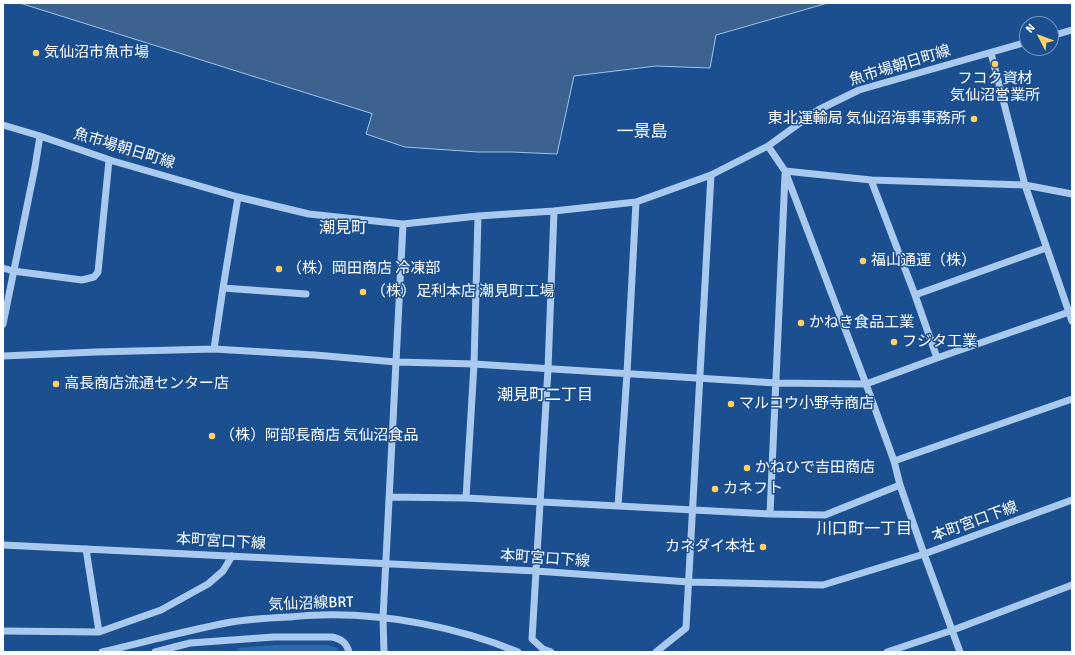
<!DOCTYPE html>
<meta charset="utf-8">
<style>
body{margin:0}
#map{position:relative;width:1075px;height:655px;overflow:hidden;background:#1b4f8f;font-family:Signika,sans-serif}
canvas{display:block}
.frame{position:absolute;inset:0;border:4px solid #fff;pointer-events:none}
.north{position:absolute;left:1019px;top:16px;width:40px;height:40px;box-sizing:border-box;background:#1b4f8f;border:1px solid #7695bc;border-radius:50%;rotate:312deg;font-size:11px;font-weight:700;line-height:16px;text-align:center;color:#fff}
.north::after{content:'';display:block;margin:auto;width:14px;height:18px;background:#ffd166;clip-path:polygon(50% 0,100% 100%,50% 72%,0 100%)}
</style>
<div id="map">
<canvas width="1075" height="655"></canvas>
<div class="frame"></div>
<div class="north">N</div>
</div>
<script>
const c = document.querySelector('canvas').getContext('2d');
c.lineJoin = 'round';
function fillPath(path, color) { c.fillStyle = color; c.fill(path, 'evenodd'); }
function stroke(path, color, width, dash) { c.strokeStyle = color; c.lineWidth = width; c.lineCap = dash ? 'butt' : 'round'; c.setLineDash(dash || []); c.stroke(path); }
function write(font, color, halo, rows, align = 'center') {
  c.font = font + ' Signika,"Noto Sans JP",sans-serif'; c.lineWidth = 3; c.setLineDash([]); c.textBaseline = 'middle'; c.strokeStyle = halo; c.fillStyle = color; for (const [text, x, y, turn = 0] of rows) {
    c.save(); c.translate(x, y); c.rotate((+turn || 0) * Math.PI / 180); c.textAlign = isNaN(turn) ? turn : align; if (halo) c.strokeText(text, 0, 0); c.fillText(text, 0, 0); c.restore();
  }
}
fillPath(new Path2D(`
 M274 645H328L337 648 338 652H239L237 648Z`), '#2e69ad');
const water = new Path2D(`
 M20 3H828L716 35 710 68 656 66 574 76 557 154 512 152H478L405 147 366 134 372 114Z`);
fillPath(water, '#3c6290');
stroke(water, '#9cc4f0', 1);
stroke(new Path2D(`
 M1051 36 1072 30
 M991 53 1025 185 1072 321
 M3 125 40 136 113 161 238 197 309 214 403 224 478 216 554 211 636 202 711 175 768 146 785 171 871 180 1025 185 1072 194
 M768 146 818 110 859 90 1027 42
 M785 171 866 384 894 461 900 485 924 554 960 652
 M871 180 915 295 937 358
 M3 268 13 271 82 280 94 277 98 272 109 160
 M223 288 306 294
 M915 295 1046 248
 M3 324 35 167 40 136
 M214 349 223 288 238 197
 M3 356 96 352 214 349 315 355 396 362 474 364 776 383 866 384 937 358 1072 311
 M894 461 1072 399
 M389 497 466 498 770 514 825 515 900 485
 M466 498 474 364 478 216
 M618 506 627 373 636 202
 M770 514 785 175
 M3 545 536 571 689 582 823 585 924 554 1072 500
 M86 549 99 632
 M3 631 99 632 161 610 208 584 223 571 232 556
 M102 652C144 642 185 631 226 623 247 619 269 618 290 617 300 616 310 615 320 615 385 613 458 627 518 652
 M155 652 190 643 274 637H332C341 639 346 642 349 652
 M384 652 383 618 403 224
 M551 652 543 649 532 639 548 369 554 211
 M656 652 686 628 711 175
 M887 652 953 630 1072 585`), '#a9c9ee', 7);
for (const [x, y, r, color] of [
 [36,53,4,"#ffd166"],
 [995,64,4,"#ffd166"],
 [974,119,4,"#ffd166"],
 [863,261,4,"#ffd166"],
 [279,269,4,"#ffd166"],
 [363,292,4,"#ffd166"],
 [801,323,4,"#ffd166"],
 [894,342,4,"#ffd166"],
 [56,384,4,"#ffd166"],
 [731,404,4,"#ffd166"],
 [212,436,4,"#ffd166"],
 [747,468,4,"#ffd166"],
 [715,489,4,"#ffd166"],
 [763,547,4,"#ffd166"]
]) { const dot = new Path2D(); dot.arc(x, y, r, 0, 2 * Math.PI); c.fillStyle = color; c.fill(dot); stroke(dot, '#1b4f8f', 1.5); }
write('15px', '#fff', '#1b4f8f', [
 ["気仙沼市魚市場",44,53],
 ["フコク資材",995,79,"center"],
 ["気仙沼営業所",995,96,"center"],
 ["東北運輸局 気仙沼海事事務所",966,119,"right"],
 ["福山通運（株）",871,261],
 ["（株）岡田商店 冷凍部",287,269],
 ["（株）足利本店 潮見町工場",371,292],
 ["かねき食品工業",809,323],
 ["フジタ工業",902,342],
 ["高長商店流通センター店",64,384],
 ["マルコウ小野寺商店",739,404],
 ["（株）阿部長商店 気仙沼食品",220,436],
 ["かねひで吉田商店",755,468],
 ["カネフト",723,489],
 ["カネダイ本社",755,547,"right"]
], 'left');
write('15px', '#fff', '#1b4f8f', [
 ["魚市場朝日町線",900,66,-17],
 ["魚市場朝日町線",124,149,17],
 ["本町宮口下線",975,522,-20],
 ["本町宮口下線",221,542,3],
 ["本町宮口下線",545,559,4],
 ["気仙沼線BRT",311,604,-2]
]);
write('16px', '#fff', '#1b4f8f', [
 ["潮見町",343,229],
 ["潮見町二丁目",545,396],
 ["川口町一丁目",864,530]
]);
write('17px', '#fff', '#1b4f8f', [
 ["一景島",642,133]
]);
</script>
